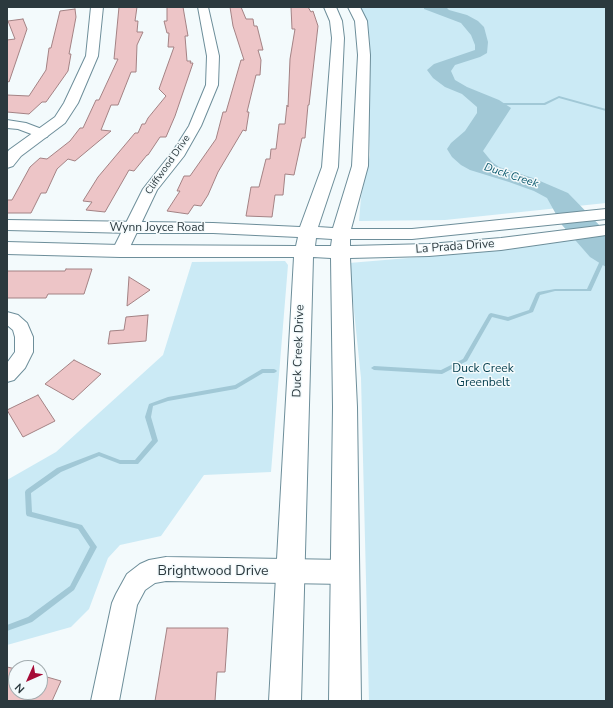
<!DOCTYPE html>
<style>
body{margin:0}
#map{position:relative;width:613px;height:708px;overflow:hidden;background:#f3fafc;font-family:"Nunito Sans",sans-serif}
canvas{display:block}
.frame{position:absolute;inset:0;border:8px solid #2b393e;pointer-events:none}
.north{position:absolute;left:8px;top:660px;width:40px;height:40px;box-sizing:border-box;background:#f3fafc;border:1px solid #a3adb0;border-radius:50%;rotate:225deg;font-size:11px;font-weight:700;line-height:16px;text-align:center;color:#2b393e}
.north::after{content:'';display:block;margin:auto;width:14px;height:18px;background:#a60b37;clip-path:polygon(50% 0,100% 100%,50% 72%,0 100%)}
</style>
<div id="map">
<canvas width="613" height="708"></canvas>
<div class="frame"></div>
<div class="north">N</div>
</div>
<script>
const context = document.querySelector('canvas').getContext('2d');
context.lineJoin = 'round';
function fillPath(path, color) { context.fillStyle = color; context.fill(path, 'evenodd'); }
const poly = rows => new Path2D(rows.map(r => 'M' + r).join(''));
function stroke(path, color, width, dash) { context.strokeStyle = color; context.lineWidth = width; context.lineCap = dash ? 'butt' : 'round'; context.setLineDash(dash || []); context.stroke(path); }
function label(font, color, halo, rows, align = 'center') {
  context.font = font + ' "Nunito Sans",sans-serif'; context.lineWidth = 3; context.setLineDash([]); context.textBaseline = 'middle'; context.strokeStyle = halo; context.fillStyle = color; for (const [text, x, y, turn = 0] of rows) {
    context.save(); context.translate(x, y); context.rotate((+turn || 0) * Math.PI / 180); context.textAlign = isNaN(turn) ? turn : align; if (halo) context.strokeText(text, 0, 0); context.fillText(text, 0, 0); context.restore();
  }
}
fillPath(poly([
 [358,7,606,7,606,203,445,220,359,221,361,197,370,155,367,87],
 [606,236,606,701,369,701,361,378,349,263,468,253],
 [285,261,288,265,271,472,204,475,161,536,120,545,108,558,89,609,71,627,7,645,7,480,56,452,163,355,192,262]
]), '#cbeaf5');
fillPath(poly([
 [424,7,446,7,449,10,467,15,478,21,484,27,488,42,487,53,480,57,455,65,451,71,455,80,467,87,499,100,511,108,483,151,492,162,499,167,533,178,568,193,606,232,606,267,590,257,562,225,547,198,534,191,509,182,470,170,461,165,452,157,447,149,451,143,465,131,477,113,477,107,462,94,445,87,433,78,427,70,434,64,475,50,475,45,471,35,461,23,424,9]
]), '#a1c8d6');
fillPath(poly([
 [559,96,606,109,606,111,559,98,545,105,501,105,499,104,501,103,544,103,559,96],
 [604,252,606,252,606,258,591,291,555,291,540,295,533,312,508,321,492,317,467,361,444,373,442,374,374,370,371,368,374,366,441,370,463,359,489,314,491,313,508,317,529,310,536,294,538,292,555,289,587,289,604,252],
 [262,369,274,369,276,370,277,371,276,372,274,373,263,373,236,389,168,401,153,406,151,417,158,441,138,464,120,464,99,456,61,472,31,493,32,512,82,525,97,547,74,590,32,622,7,631,7,625,28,617,70,586,90,547,78,529,27,516,26,514,25,492,26,490,57,468,99,452,120,460,135,460,152,440,145,417,149,404,168,397,235,385,262,369]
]), '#a1c8d6');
const building = poly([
 [119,7,137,7,135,21,138,21,137,32,143,32,137,45,136,72,131,72,118,105,111,105,101,130,111,131,75,161,68,159,57,169,46,193,41,193,31,213,7,213,7,200,12,200,30,167,40,158,47,159,70,141,80,128,83,128,96,100,99,100,118,59,114,59,119,7],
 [167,7,183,7,188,36,185,36,187,61,191,61,190,63,193,63,175,116,166,137,160,137,148,155,147,155,134,171,129,170,105,212,86,210,92,202,83,201,98,177,135,133,138,133,142,124,145,124,148,118,166,96,159,89,174,47,168,47,169,33,167,33,164,21,167,21,167,7],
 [230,7,241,7,246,19,253,19,254,26,257,26,263,50,258,50,261,60,260,75,256,75,247,112,249,112,246,131,243,130,218,172,208,195,201,206,194,205,188,214,167,211,180,191,177,191,184,176,190,176,216,139,223,112,226,112,241,60,244,60,233,26,230,7],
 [291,7,308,7,311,12,313,11,318,26,309,105,308,105,305,138,302,138,294,175,285,174,283,195,275,195,272,217,246,216,251,187,259,187,266,159,270,159,271,149,276,149,279,124,285,124,287,105,288,107,290,59,295,29,292,29,291,7],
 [75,9,76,17,69,54,71,54,68,71,56,88,46,102,42,102,29,114,7,112,7,95,29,96,46,70,49,48,51,48,60,11,75,9],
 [23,19,27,29,9,82,7,81,7,40,15,39,8,21,23,19],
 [66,269,92,269,84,294,48,294,46,298,7,298,7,271,65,271,66,269],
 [129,277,150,290,127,306,129,277],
 [148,315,146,341,108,344,110,331,124,330,126,317,148,315],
 [74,360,101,374,73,400,45,384,74,360],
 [38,395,55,421,23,437,7,410,38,395],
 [167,628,228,628,225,672,217,672,215,701,155,701,167,628],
 [7,667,16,669,16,692,40,692,40,675,61,681,52,701,7,701,7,667]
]);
fillPath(building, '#edc5c7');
stroke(building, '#a38284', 1);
const minor = poly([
 [198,7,208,7,219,56,218,85,201,126,184,156,157,190,128,251,126,255,120,256,114,255,112,251,143,189,173,151,189,126,206,85,207,56,198,7],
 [7,120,26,123,47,131,49,134,47,137,42,138,18,129,7,128,7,120],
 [7,312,18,315,27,323,33,337,33,352,25,368,14,380,7,382,7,363,15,352,15,337,13,330,7,325,7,312],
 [166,557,345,560,354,564,357,572,354,580,345,584,166,581,155,583,145,590,137,605,119,701,91,701,112,603,116,594,127,574,140,564,149,560,166,557]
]);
const tertiary = poly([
 [91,7,103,7,98,56,78,103,65,123,21,156,13,166,7,168,7,153,9,150,55,117,64,103,86,56,91,7]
]);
const secondary = poly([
 [324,7,336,7,342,21,344,38,338,167,318,227,333,228,352,166,358,55,355,21,348,7,360,7,367,21,370,55,368,166,351,229,412,229,606,209,606,219,412,239,350,239,350,246,429,244,501,238,606,225,606,235,501,250,429,256,350,258,357,407,361,701,329,701,333,407,331,258,313,257,301,701,269,701,294,257,120,257,7,254,7,242,120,245,296,246,298,237,213,233,131,233,7,230,7,220,213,223,300,227,322,167,332,38,330,21,324,7],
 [316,238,332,239,331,246,315,246,316,238]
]);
stroke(minor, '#6d8e9a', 2);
stroke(tertiary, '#6d8e9a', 2);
stroke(secondary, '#6d8e9a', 2);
fillPath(minor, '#fff');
fillPath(tertiary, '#fff');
fillPath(secondary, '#fff');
label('10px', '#2b393e', '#f3fafc', [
 ["Cliffwood Drive",168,165,-55]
]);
label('italic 11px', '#0c596d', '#f3fafc', [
 ["Duck Creek",511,176,18]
]);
label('12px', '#2b393e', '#f3fafc', [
 ["Wynn Joyce Road",157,228],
 ["La Prada Drive",455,247,-4],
 ["Duck Creek Drive",299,351,-88]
]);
label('12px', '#033d4d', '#f3fafc', [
 ["Duck Creek",483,369],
 ["Greenbelt",483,383]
]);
label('14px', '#2b393e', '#f3fafc', [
 ["Brightwood Drive",213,572]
]);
</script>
